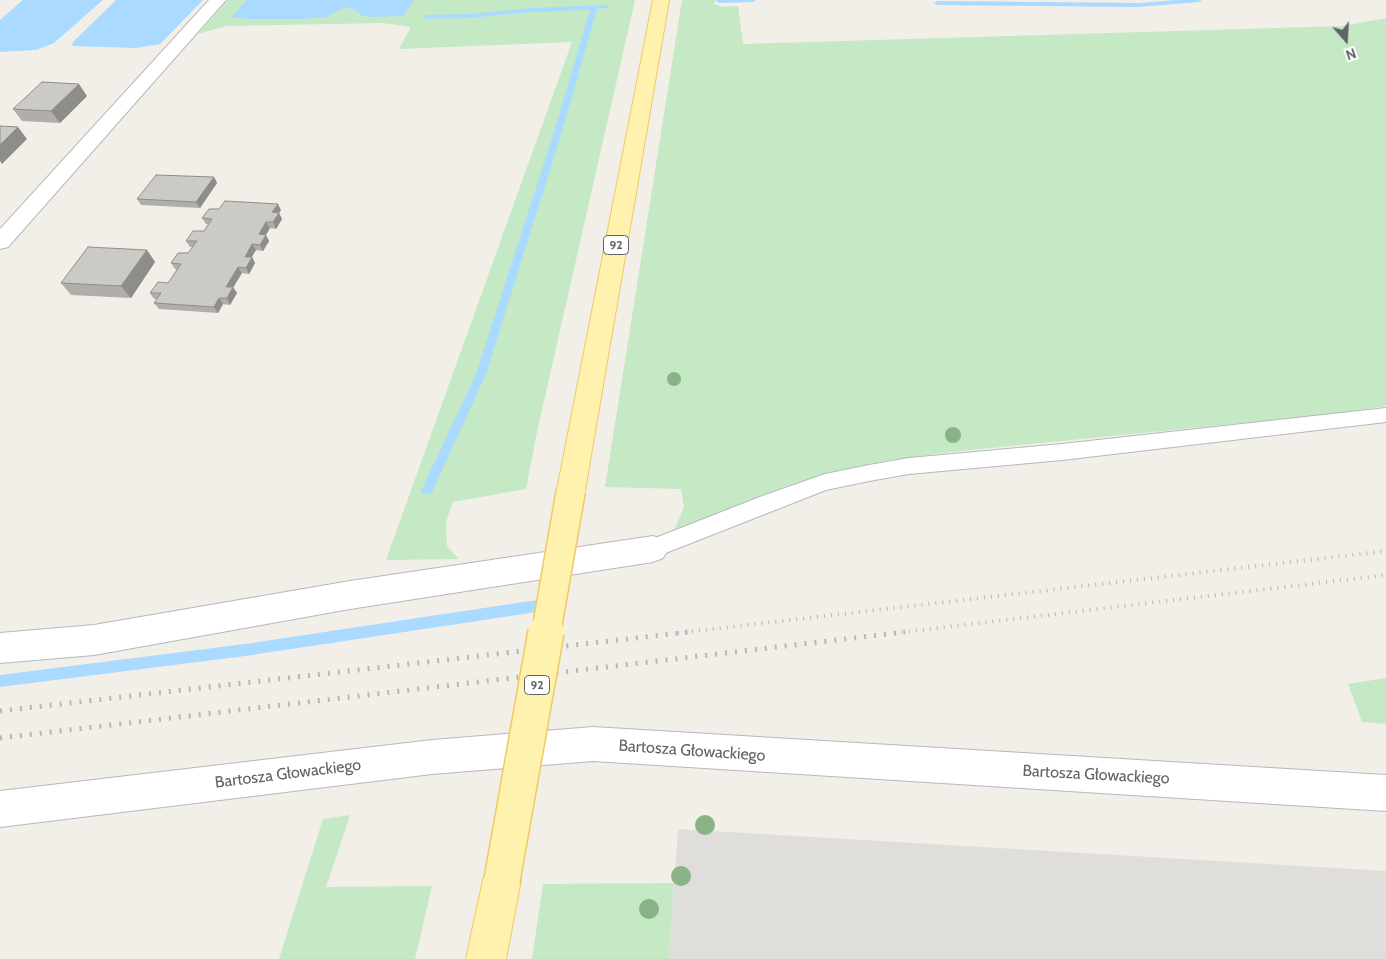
<!DOCTYPE html>
<meta charset="utf-8">
<style>
body{margin:0}
#map{position:relative;width:1386px;height:959px;overflow:hidden;background:#f1efe8;font-family:Cabin,sans-serif}
canvas{display:block}
.north{position:absolute;left:1321px;top:15px;width:50px;height:50px;-webkit-text-stroke:4px #fff;paint-order:stroke;rotate:161deg;font-size:14px;font-weight:700;line-height:20px;text-align:center;color:#5f6368}
.north::after{content:'';display:block;margin:auto;width:18px;height:22px;background:#5f6368;clip-path:polygon(50% 0,100% 100%,50% 72%,0 100%)}
</style>
<div id="map">
<canvas width="1386" height="959"></canvas>
<div class="north">N</div>
</div>
<script>
const context = document.querySelector('canvas').getContext('2d');
context.lineJoin = 'round';
function fillPath(path, color) { context.fillStyle = color; context.fill(path, 'evenodd'); }
const poly = rows => new Path2D(rows.map(r => 'M' + r).join(''));
function stroke(path, color, width, dash) { context.strokeStyle = color; context.lineWidth = width; context.lineCap = dash ? 'butt' : 'round'; context.setLineDash(dash || []); context.stroke(path); }
function label(font, color, halo, rows, align = 'center') {
  context.font = font + ' Cabin,sans-serif'; context.lineWidth = 4; context.setLineDash([]); context.textBaseline = 'middle'; context.strokeStyle = halo; context.fillStyle = color; for (const [text, x, y, turn = 0] of rows) {
    context.save(); context.translate(x, y); context.rotate((+turn || 0) * Math.PI / 180); context.textAlign = isNaN(turn) ? turn : align; if (halo) context.strokeText(text, 0, 0); context.fillText(text, 0, 0); context.restore();
  }
}
fillPath(poly([
 [678,829,1386,871,1386,959,669,959]
]), '#e0deda');
fillPath(poly([
 [228,0,635,0,537,432,526,489,453,502,446,522,447,546,459,559,386,560,572,42,399,49,411,27,383,23,226,26,198,34],
 [682,0,716,0,714,4,723,7,738,6,743,44,1343,26,1386,18,1386,406,1334,414,951,452,889,460,833,472,789,485,749,500,673,533,684,507,681,489,605,487],
 [1386,678,1386,724,1362,722,1348,684],
 [350,815,326,887,432,886,415,959,279,959,323,819],
 [674,883,669,959,532,959,543,884]
]), '#c5e8c5');
fillPath(poly([
 [23,0,103,0,54,43,36,50,0,52,0,20],
 [116,0,203,0,160,44,136,48,72,46,73,42],
 [247,0,414,0,403,16,370,17,361,15,355,9,343,8,326,17,305,19,248,19,231,17]
]), '#aadaff');
fillPath(poly([
 [716,0,756,0,753,2,719,3,716,0],
 [1176,0,1202,0,1199,2,1139,7,937,5,934,3,937,1,1139,3,1176,0],
 [607,5,610,7,609,8,597,9,562,132,486,374,431,494,423,494,421,491,476,374,554,132,590,10,530,12,469,18,427,19,424,17,427,15,469,14,530,8,607,5],
 [537,600,541,602,543,606,541,610,537,612,245,656,0,687,0,675,245,644,537,600]
]), '#aadaff');
const service = poly([
 [1386,408,1386,422,1062,460,909,474,869,481,826,490,653,558,645,556,642,549,645,542,765,495,825,474,869,465,909,458,1062,444,1386,408]
]);
const minor = poly([
 [209,0,226,0,8,247,0,249,0,229,209,0],
 [653,536,663,540,668,549,663,558,653,562,350,609,94,655,0,663,0,633,94,625,350,581,653,536]
]);
const tertiary = poly([
 [593,727,1386,775,1386,811,593,761,432,774,0,827,0,791,432,740,593,727]
]);
const primary = poly([
 [653,0,669,0,585,490,581,498,571,501,561,498,557,490,653,0],
 [502,861,515,867,521,880,506,959,466,959,483,880,489,867,502,861]
]);
stroke(service, '#b5b8bc', 2);
stroke(minor, '#b5b8bc', 2);
stroke(tertiary, '#b5b8bc', 2);
stroke(primary, '#f2c960', 2);
fillPath(service, '#fff');
fillPath(minor, '#fff');
fillPath(tertiary, '#fff');
fillPath(primary, '#fff2af');
stroke(poly([
 [678,633,1386,551],
 [895,633,1386,575]
]), '#b6b7b8', 4, [1, 6]);
stroke(poly([
 [0,711,688,632],
 [0,738,905,632]
]), '#b6b7b8', 5, [2, 8]);
const primaryBridgeFar1 = poly([
 [546,633,571,490]
]);
const primaryBridge = poly([
 [502,880,546,632]
]);
stroke(primaryBridgeFar1, '#f2c960', 31, []);
stroke(primaryBridge, '#f2c960', 38, []);
stroke(primaryBridgeFar1, '#fff2af', 28);
stroke(primaryBridge, '#fff2af', 35);
context.fillStyle = '#89b387';
for (const [x, y, r] of [
 [674,379,7],
 [953,435,8],
 [705,825,10],
 [681,876,10],
 [649,909,10]
]) { context.beginPath(); context.arc(x, y, r, 0, 2 * Math.PI); context.fill(); }
fillPath(poly([
 [87,96,60,123,22,121,13,109],
 [214,177,217,183,200,208,141,205,137,199],
 [281,210,279,213,282,219,276,229,270,228,266,235,269,241,263,251,256,250,252,257,255,263,249,274,242,273,233,287,237,293,230,305,223,304,218,313,159,309,154,303,157,299,154,299,150,293,168,283,177,270,175,269,171,263,188,253,193,247,190,247,186,241,204,231,208,224,206,224,202,218],
 [147,250,155,262,131,298,71,295,61,283]
]), '#afaea9');
fillPath(poly([
 [79,84,87,96,60,123,51,111],
 [18,127,27,139,2,164,0,161,0,145],
 [214,177,217,183,200,208,196,202],
 [278,204,281,210,275,219,272,212],
 [279,213,282,219,276,229,273,222],
 [266,222,270,228,262,241,259,234],
 [266,235,269,241,263,251,260,245],
 [252,244,256,250,248,263,245,257],
 [147,250,155,262,131,298,121,286],
 [252,257,255,263,249,274,246,268],
 [238,267,242,273,230,293,226,287],
 [233,287,237,293,230,305,227,298],
 [219,298,223,304,218,313,214,307]
]), '#8f8d8a');
const building = poly([
 [42,82,79,84,51,111,13,109,42,82],
 [0,126,18,127,0,145,0,126],
 [156,175,214,177,196,202,137,199,156,175],
 [225,201,278,204,272,212,279,213,273,222,266,222,259,234,266,235,260,245,252,244,245,257,252,257,246,268,238,267,226,287,233,287,227,298,219,298,214,307,154,303,161,293,150,293,158,282,168,283,181,264,171,263,178,253,188,253,197,241,186,241,193,231,204,231,212,219,202,218,209,209,219,209,225,201],
 [88,247,147,250,121,286,61,283,88,247]
]);
fillPath(building, '#cccac5');
stroke(building, '#8f8d8a', 1);
for (const [x, y, w] of [
 [616,245,25],
 [537,685,25]
]) { const box = new Path2D(); box.roundRect(x - w / 2, y - 9.5, w, 19, 4); context.fillStyle = '#fff'; context.fill(box); stroke(box, '#5f6368', 1); }
label('bold 12px', '#5f6368', null, [
 ["92",616,245],
 ["92",537,685]
]);
label('16px', '#5f6368', '#fff', [
 ["Bartosza Głowackiego",692,751,4],
 ["Bartosza Głowackiego",288,774,-7],
 ["Bartosza Głowackiego",1096,775,3]
]);
</script>
